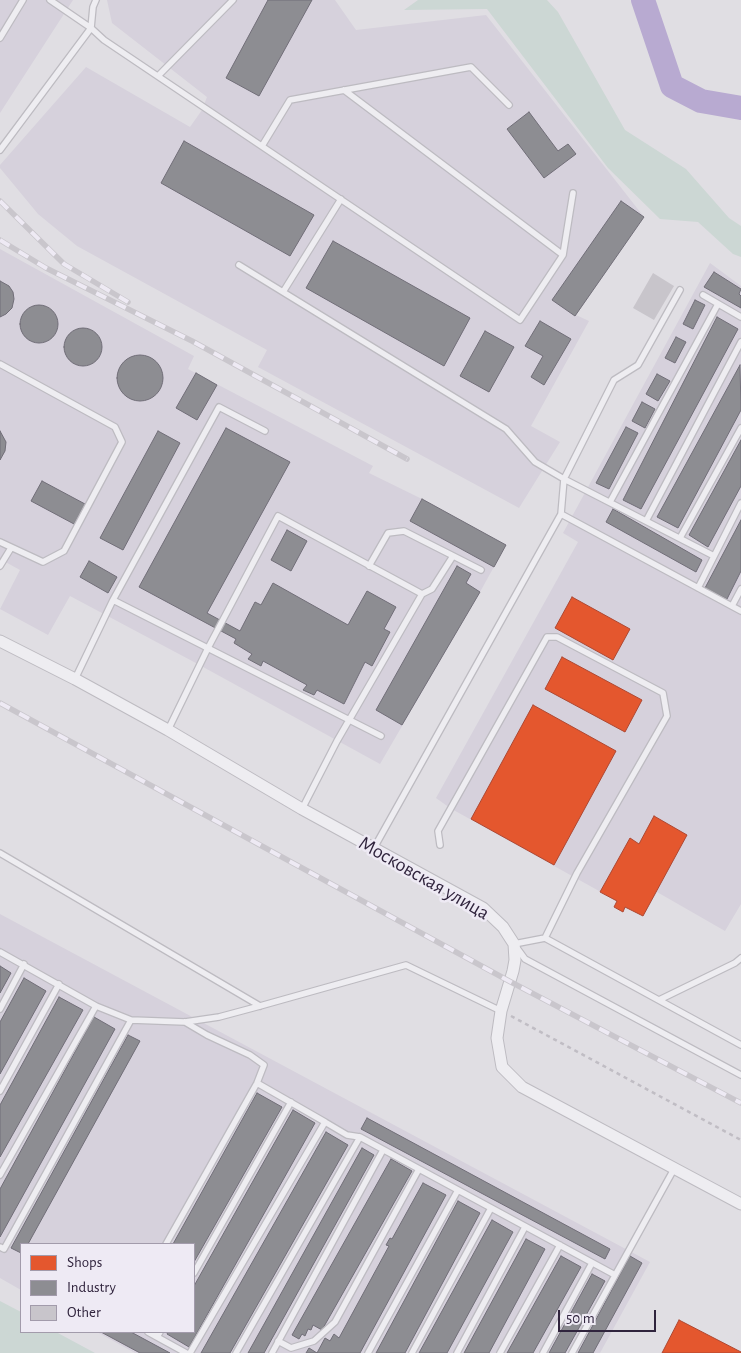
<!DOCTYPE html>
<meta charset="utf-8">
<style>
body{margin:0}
#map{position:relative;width:741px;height:1353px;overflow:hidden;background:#e0dee3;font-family:"Alegreya Sans",sans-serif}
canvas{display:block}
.legend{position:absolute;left:20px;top:1243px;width:175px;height:90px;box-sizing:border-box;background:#eeeaf4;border:1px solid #a29bab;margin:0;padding:6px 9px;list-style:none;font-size:15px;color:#30243d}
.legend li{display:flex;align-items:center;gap:10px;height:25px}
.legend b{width:25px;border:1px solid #a29bab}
.scale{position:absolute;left:558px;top:1310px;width:98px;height:22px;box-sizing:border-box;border:2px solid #30243d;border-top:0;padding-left:6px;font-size:15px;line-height:18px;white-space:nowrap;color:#30243d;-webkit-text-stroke:4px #eeeaf4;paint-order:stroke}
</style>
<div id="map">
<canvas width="741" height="1353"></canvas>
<ul class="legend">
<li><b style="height:14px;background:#e4572e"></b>Shops</li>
<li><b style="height:14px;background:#8d8d92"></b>Industry</li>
<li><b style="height:14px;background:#c8c5cb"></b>Other</li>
</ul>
<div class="scale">50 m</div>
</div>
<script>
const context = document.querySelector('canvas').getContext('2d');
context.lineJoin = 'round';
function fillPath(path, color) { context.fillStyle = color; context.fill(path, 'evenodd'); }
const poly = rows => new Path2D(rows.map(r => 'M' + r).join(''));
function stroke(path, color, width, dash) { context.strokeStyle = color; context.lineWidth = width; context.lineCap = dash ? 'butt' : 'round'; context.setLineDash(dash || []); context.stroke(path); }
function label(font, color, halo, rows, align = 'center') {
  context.font = font + ' "Alegreya Sans",sans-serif'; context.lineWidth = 5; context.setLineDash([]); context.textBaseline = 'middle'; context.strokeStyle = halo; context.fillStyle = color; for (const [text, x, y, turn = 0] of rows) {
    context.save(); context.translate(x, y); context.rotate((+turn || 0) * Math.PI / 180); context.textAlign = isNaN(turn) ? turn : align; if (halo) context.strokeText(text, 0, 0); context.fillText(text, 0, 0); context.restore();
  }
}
fillPath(poly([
 [0,0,73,0,0,113],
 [107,0,335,0,356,30,486,15,644,217,576,315,589,321,531,426,560,442,519,508,258,367,267,350,77,246,38,214,0,168,0,165,86,67,190,127,202,110,207,97,112,23],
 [0,249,194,356,188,369,373,466,369,473,422,499,506,545,480,592,380,764,194,662,70,596,48,635,0,609,20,570,0,559],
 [710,263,741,286,741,904,725,931,657,892,643,916,626,907,623,912,617,901,450,808,436,798,578,542,563,533],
 [0,914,650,1262,600,1353,135,1353,97,1332,194,1332,194,1244,21,1244,21,1290,0,1278]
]), '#d6d1dc');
fillPath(poly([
 [418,0,547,0,558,12,625,130,686,169,729,218,741,226,741,257,733,254,698,222,660,219,608,168,487,9,404,10],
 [0,1301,21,1312,21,1332,56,1332,95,1353,0,1353]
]), '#ccd7d4');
const shops = poly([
 [572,597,630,629,613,660,555,628,572,597],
 [562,657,642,700,625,732,545,689,562,657],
 [533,705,616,751,554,865,471,819,533,705],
 [654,816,687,835,643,916,625,907,623,912,614,907,617,901,600,892,630,838,639,844,654,816],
 [679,1320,741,1352,741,1353,662,1353,679,1320]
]);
fillPath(shops, '#e4572e');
stroke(shops, '#ae4832', 1);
const industry = poly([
 [268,0,312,0,259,96,226,78,268,0],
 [529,112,558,151,568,144,576,154,544,178,507,129,529,112],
 [184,141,314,215,290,256,161,183,184,141],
 [621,201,644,217,575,316,552,300,621,201],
 [333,241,470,318,444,366,306,288,333,241],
 [714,272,741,289,739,294,741,296,741,308,704,287,714,272],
 [0,281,9,286,13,292,14,299,12,308,6,314,0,317,0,281],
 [695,300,705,305,693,329,683,324,695,300],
 '20 324a19 19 0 1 1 38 0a19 19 0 1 1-38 0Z',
 [717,317,738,329,641,509,623,500,717,317],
 [540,321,571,339,544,385,531,377,543,356,525,346,540,321],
 '64 347a19 19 0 1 1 38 0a19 19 0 1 1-38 0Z',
 [485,331,514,347,489,392,460,376,485,331],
 [676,337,686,342,675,363,665,358,676,337],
 '117 378a23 23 0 1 1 46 0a23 23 0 1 1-46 0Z',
 [740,365,741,410,678,528,657,517,740,365],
 [196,373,217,385,197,420,176,408,196,373],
 [657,374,670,381,658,401,646,394,657,374],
 [642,402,655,409,645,428,632,421,642,402],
 [626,427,638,433,609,489,596,483,626,427],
 [226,428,290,462,207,613,240,631,255,602,261,605,273,583,348,625,367,591,396,607,384,629,390,632,372,666,365,662,344,704,317,690,314,695,303,690,307,685,263,661,261,666,248,659,252,654,234,643,236,639,139,587,226,428],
 [0,431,6,442,5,451,0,460,0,431],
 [158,431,180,443,123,550,100,538,158,431],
 [741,440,741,486,708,547,689,535,741,440],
 [42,481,85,504,74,524,31,501,42,481],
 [422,499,506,545,494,567,410,521,422,499],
 [613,509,702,560,696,572,606,522,613,509],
 [741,520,741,571,727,599,705,588,741,520],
 [287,530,307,541,291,571,271,560,287,530],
 [89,561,117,577,108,593,80,577,89,561],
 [457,566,471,574,466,583,480,592,402,725,376,710,457,566],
 [0,966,11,973,0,993,0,966],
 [24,978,46,991,0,1074,0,1022,24,978],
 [59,997,83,1010,0,1157,0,1105,59,997],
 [94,1017,115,1029,0,1237,0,1189,94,1017],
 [128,1035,140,1041,28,1244,21,1244,21,1253,11,1248,128,1035],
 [257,1093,282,1107,194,1262,194,1244,173,1244,257,1093],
 [293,1110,315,1123,189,1347,167,1334,168,1332,194,1332,194,1286,293,1110],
 [367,1118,610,1249,605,1259,361,1129,367,1118],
 [326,1132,348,1145,230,1353,201,1353,326,1132],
 [362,1148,374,1155,264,1353,248,1353,362,1148],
 [391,1159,412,1171,322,1330,313,1325,311,1330,308,1329,305,1336,302,1334,299,1339,292,1335,391,1159],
 [423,1183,446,1195,360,1353,306,1353,309,1348,317,1353,325,1338,330,1341,334,1334,339,1338,389,1246,386,1245,390,1238,392,1239,423,1183],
 [458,1201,480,1213,405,1353,376,1353,458,1201],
 [492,1220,513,1232,447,1353,419,1353,492,1220],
 [526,1239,545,1249,489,1353,464,1353,526,1239],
 [561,1256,581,1267,533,1353,507,1353,561,1256],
 [630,1256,642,1263,593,1353,578,1353,630,1256],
 [592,1274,605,1281,565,1353,549,1353,592,1274],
 [101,1332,131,1332,170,1353,140,1353,101,1332]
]);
fillPath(industry, '#8d8d92');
stroke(industry, '#716e78', 1);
stroke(poly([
 [643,0,672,86,701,101,741,108]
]), '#b8aad1', 24);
fillPath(poly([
 [653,273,674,286,654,320,633,308]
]), '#c8c5cb');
const lane = poly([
 [96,0,93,7,91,28,104,40,520,320,563,255,573,193],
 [0,38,23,0],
 [158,76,233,0],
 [344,90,563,255],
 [262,146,290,100,471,67,509,105],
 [0,150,91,28,50,0],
 [239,265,506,429,535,462,564,479,714,556],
 [283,292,341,199],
 [703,295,741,317],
 [0,364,115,427,122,442,64,551,43,562,0,542],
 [610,502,718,304],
 [561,514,741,611],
 [646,521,741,342],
 [680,538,741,428],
 [0,566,11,548],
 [369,566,388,533,404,531,481,570],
 [698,588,741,503],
 [113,600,381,736],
 [732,606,741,589],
 [75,679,113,600,219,407,265,431],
 [168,730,208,648,278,516,422,594],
 [302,809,337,741,422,594,432,589,453,556],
 [440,845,438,831,547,637,557,637,663,693,667,716,577,873,545,938,514,944,525,959,741,1075],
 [374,848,561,514,564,479,614,380,638,365,680,290],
 [0,853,260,1006],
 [545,938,741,1045],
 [0,952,96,1006,131,1020,185,1022,219,1017,260,1006,406,965,501,1011],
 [659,1000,735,963,741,958],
 [0,1009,24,964],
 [257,1083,325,1122],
 [0,1091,59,984],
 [0,1175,96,1006],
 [166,1244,257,1083,264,1065,250,1055,207,1035,185,1022],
 [0,1247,4,1249,131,1020],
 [194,1273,291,1102],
 [148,1332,157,1337],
 [160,1332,157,1337,186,1353],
 [278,1341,291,1348,314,1341,335,1322,419,1169],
 [190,1353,325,1122,347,1135,360,1137,615,1275],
 [236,1353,360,1137],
 [272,1353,383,1150],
 [368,1353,458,1190],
 [412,1353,491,1208],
 [457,1353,525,1227],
 [500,1353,560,1245],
 [543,1353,592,1263],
 [572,1353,674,1169]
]);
const street = poly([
 [0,641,75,679,168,730,302,809,483,908,503,927,514,944,515,960,513,971,501,1011,497,1038,502,1067,522,1087,741,1204]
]);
stroke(lane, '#bdbbc1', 8);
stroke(street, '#bdbbc1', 13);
stroke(poly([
 [511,1016,741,1140]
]), '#c0bdc4', 2.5, [4, 4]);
stroke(lane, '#eeedf1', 5.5);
stroke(street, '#eeedf1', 11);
const rail = poly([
 [0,201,64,264,128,302],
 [0,240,46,268,192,341,407,459],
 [0,703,509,981,741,1103]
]);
stroke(rail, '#c9c6cc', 5.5);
stroke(rail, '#eeeaf4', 4, [11]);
label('20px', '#30243d', '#eeeaf4', [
 ["Московская улица",424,878,30]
]);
</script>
